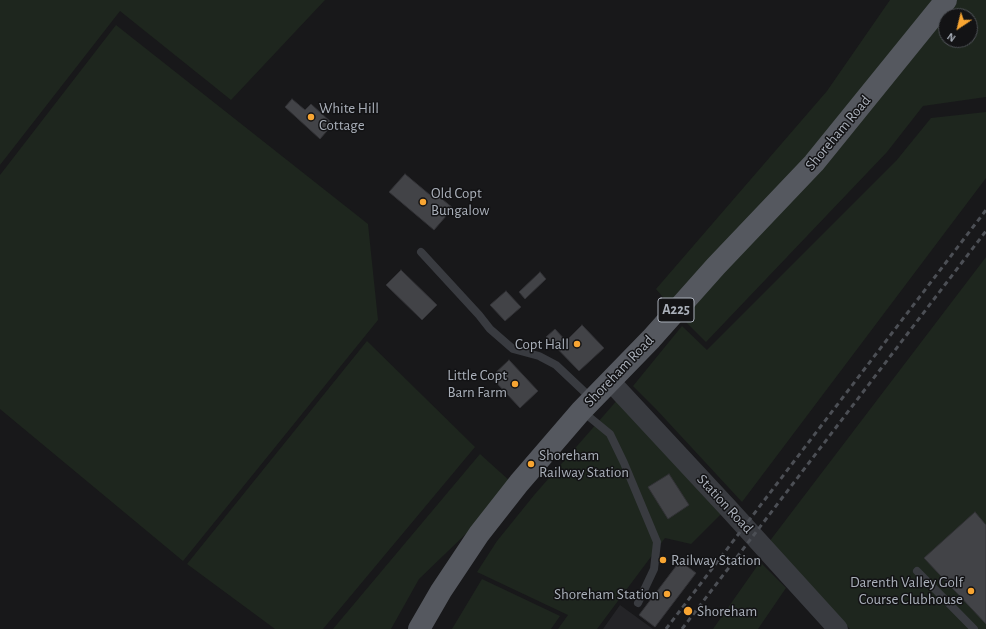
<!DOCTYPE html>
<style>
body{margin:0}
#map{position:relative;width:986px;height:629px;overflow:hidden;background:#18181a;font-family:"Alegreya Sans",sans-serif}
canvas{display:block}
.north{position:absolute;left:938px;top:8px;width:40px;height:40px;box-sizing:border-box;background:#131315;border:1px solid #4f5257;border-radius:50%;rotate:215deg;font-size:11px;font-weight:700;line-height:16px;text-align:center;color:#aab0ba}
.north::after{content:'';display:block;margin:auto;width:14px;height:18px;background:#f8a532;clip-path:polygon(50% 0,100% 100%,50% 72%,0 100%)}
</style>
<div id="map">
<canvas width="986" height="629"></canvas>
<div class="north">N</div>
</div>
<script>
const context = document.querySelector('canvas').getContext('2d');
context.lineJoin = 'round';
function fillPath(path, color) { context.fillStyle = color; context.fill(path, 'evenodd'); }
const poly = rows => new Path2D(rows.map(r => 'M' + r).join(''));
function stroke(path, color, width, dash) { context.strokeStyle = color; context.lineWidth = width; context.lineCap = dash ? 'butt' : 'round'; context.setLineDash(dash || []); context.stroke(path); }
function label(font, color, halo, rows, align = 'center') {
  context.font = font + ' "Alegreya Sans",sans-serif'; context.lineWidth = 3; context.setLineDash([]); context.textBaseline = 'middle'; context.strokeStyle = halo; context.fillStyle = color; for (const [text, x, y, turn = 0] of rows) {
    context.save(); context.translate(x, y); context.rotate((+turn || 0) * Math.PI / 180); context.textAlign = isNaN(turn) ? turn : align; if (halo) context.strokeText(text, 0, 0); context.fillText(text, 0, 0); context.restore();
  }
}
fillPath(poly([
 [620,605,653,629,603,629]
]), '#242427');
fillPath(poly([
 [0,0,325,0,231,100,120,11,0,165],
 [890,0,986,0,986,97,923,106,887,152,706,342,672,308,656,289,827,91],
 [946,16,970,16,970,40,946,40],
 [116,25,368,224,378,320,183,561,0,409,0,175],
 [986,112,986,178,742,502,655,408,633,386,682,326,707,350,896,161,931,118],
 [986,257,986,629,850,629,769,542],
 [367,341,475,447,323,629,275,629,187,564],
 [619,398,723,512,691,544,665,538,597,629,558,629,568,615,477,572,497,541,535,494],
 [480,454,511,482,472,528,419,579,391,629,333,629],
 [760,562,786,588,758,629,713,629],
 [482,579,560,616,551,629,452,629]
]), '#1e261e');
const building = poly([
 [292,99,305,110,311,104,333,124,320,139,285,107,292,99],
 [405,174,430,195,432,191,453,208,434,230,389,192,405,174],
 [401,270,437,305,422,320,386,285,401,270],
 [540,272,546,279,525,299,519,292,540,272],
 [506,291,521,307,505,321,490,305,506,291],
 [582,325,604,348,579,371,546,337,555,329,566,341,582,325],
 [509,360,538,391,520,408,491,377,509,360],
 [669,474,689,505,668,519,648,487,669,474],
 [975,512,986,525,986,624,924,558,975,512],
 [680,561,696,573,655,627,639,615,680,561]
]);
fillPath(building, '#424347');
stroke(building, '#323236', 1);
stroke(poly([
 [421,252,479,315,490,329,513,349,539,356,556,365,592,399],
 [582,411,610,434,624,463,657,542,654,569,638,603],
 [917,571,974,629]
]), '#393b40', 8);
stroke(poly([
 [610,381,728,508,838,629]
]), '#393b40', 20);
stroke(poly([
 [419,629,441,591,479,534,519,483,581,411,651,339,716,266,814,163,946,0]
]), '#55585f', 22);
stroke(poly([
 [666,629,986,210],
 [682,629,986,231]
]), '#4c4f55', 3, [5, 4]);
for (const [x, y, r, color] of [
 [311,117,4,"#f8a532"],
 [423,202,4,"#f8a532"],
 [577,344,4,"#f8a532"],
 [515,384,4,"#f8a532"],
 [531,464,4,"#f8a532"],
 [663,560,4,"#f8a532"],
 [971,591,4,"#f8a532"],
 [667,594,4,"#f8a532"],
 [688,611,5,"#f8a532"]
]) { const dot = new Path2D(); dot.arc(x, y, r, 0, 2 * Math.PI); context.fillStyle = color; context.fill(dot); stroke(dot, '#131315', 1.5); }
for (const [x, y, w] of [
 [676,310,36]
]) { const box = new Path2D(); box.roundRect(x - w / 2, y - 12, w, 24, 3); context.fillStyle = '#131315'; context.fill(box); stroke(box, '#aab0ba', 1); }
label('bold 14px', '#aab0ba', null, [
 ["A225",676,310]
]);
label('15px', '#aab0ba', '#131315', [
 ["White Hill",319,108],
 ["Cottage",319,125],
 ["Old Copt",431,193],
 ["Bungalow",431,210],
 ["Copt Hall",569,344,"right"],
 ["Little Copt",507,375,"right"],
 ["Barn Farm",507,392,"right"],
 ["Shoreham",539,455],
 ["Railway Station",539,472],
 ["Railway Station",671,560],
 ["Darenth Valley Golf",963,582,"right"],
 ["Course Clubhouse",963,599,"right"],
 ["Shoreham Station",659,594,"right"],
 ["Shoreham",697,611]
], 'left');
label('15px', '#aab0ba', '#131315', [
 ["Shoreham Road",838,133,-50],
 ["Shoreham Road",619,371,-46],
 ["Station Road",725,504,47]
]);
</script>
